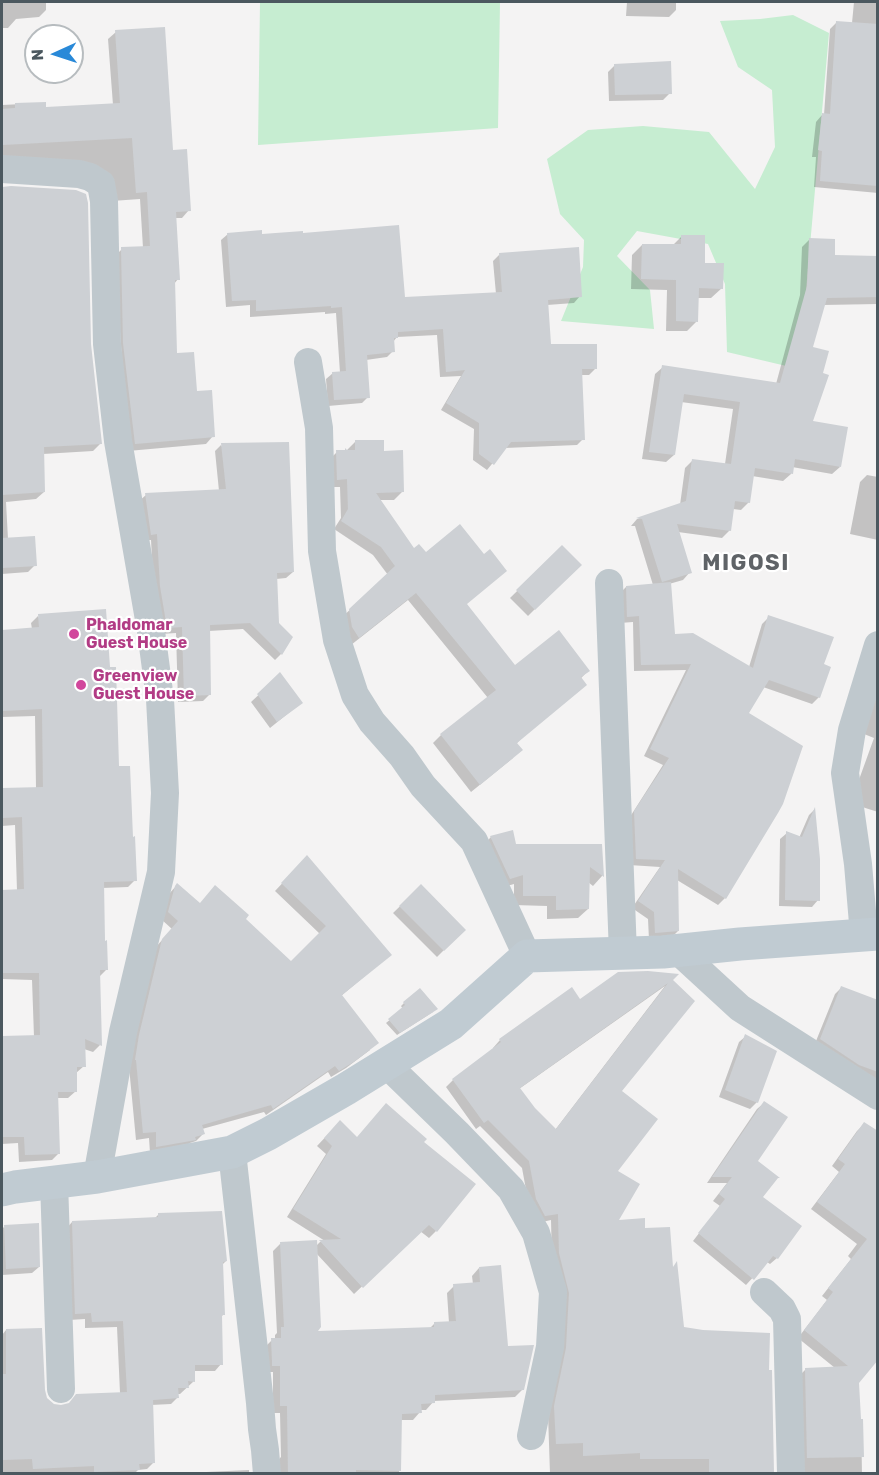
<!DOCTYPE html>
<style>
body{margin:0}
#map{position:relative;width:879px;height:1475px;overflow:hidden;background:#f4f3f3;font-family:Rubik,sans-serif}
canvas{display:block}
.frame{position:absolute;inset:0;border:3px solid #4b585f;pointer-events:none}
.north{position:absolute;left:24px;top:24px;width:60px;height:60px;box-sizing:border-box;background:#fff;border:2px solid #b7bcbf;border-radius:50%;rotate:267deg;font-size:16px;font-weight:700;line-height:24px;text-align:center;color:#4b585f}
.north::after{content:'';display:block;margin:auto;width:21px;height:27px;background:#2989d8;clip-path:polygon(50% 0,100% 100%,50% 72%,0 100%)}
</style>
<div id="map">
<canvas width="879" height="1475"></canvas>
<div class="frame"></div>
<div class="north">N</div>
</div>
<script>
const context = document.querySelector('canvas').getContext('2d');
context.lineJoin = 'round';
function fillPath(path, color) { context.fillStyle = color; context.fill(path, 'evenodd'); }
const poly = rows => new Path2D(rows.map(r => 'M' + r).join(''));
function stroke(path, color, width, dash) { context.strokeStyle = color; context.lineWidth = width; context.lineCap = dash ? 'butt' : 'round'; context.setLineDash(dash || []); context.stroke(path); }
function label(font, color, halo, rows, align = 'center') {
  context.font = font + ' Rubik,sans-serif'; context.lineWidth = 4.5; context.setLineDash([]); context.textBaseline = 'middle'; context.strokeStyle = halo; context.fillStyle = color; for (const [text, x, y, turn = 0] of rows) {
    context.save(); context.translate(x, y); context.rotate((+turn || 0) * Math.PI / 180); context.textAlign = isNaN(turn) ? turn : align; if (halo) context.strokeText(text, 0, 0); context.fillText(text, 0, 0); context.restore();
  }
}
fillPath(poly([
 [260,2,500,2,498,128,258,145],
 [793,15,829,33,799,369,727,352,725,284,708,244,637,231,617,256,650,290,654,329,561,321,583,267,584,240,560,214,547,159,588,130,643,126,709,132,755,189,775,147,772,90,738,67,720,21,760,19]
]), '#c6edd1');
fillPath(poly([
 [2,2,46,2,46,10,39,17,16,19,8,28,2,28],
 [627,2,676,2,676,10,669,17,626,16],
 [854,2,878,2,878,193,814,187,816,157,812,157,816,122,822,115,824,115,830,29,837,22,852,23],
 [116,32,172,151,189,210,182,218,175,218,178,279,174,284,175,355,195,392,213,436,206,444,128,451,115,256,122,249,143,248,140,199,112,201,110,189,2,160,2,105,44,103,44,109,113,105,108,39],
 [615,65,670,93,663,100,609,101,608,72],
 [2,187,76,192,89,345,100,444,93,451,43,454,44,492,36,499,6,502,8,539,35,565,28,572,2,574],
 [228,234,261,236,403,299,496,294,493,261,500,254,580,296,574,303,547,305,550,345,595,369,589,375,581,375,583,439,577,445,505,448,487,470,473,460,474,429,441,410,461,376,440,377,437,335,397,337,393,342,393,351,387,357,366,360,368,397,362,403,328,406,326,379,333,373,340,373,336,313,325,314,325,312,250,317,250,305,226,307,221,240],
 [682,236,722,288,711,298,697,298,697,321,687,331,666,331,667,290,631,289,632,255,642,245,673,245],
 [810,239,833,256,878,257,878,304,823,305,811,348,811,422,840,467,832,474,792,467,791,474,783,481,752,476,749,502,741,510,733,509,730,530,722,538,678,532,690,572,683,580,669,584,674,635,749,667,762,624,769,617,823,665,819,697,812,704,763,687,747,713,725,898,718,905,677,880,678,931,671,938,649,940,648,919,632,908,660,867,629,865,628,820,663,765,644,756,686,670,634,671,633,622,620,623,619,594,626,587,653,585,635,526,631,526,637,519,680,505,685,468,693,460,725,464,733,409,681,402,674,455,666,462,642,459,655,374,663,367,776,384,800,295,802,247],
 [355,442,383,452,402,492,394,500,379,500,414,551,466,604,515,667,588,671,516,744,513,758,471,792,433,743,441,735,488,698,408,600,351,645,341,618,388,575,373,555,334,529,341,518,340,487,329,487,329,460,337,452,346,451],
 [221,445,293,572,286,578,276,579,278,623,291,637,281,654,275,660,243,629,209,631,210,694,203,701,178,702,176,633,161,634,154,593,151,540,145,540,139,501,146,495,219,491,215,451],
 [867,475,878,477,878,540,850,534,860,482],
 [562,547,579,565,528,616,510,598],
 [38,616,118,768,135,880,128,887,102,888,106,970,99,977,100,1045,93,1052,84,1049,84,1066,76,1073,76,1091,68,1098,57,1098,59,1153,52,1160,19,1162,18,1143,2,1144,2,1037,34,1037,32,980,2,979,2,892,17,891,15,825,2,826,2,790,36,789,35,716,2,717,2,631,32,629,31,623],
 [280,675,301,703,270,728,251,702],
 [878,690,878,812,859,806,856,788,874,738,864,734],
 [814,810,818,900,812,907,779,906,780,839,787,833,799,838,809,815],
 [491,837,515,845,601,845,602,876,593,886,588,882,588,909,578,918,547,919,547,906,514,905,514,884,500,888,481,847],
 [307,857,390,955,341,996,370,1050,346,1068,331,1077,328,1072,266,1115,264,1112,202,1129,203,1134,196,1141,190,1143,187,1146,150,1153,149,1138,136,1140,129,1067,155,948,172,929,162,920,168,895,177,885,200,904,244,919,291,963,320,934,275,891],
 [421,886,464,930,437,957,393,913],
 [671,980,619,1092,616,1172,617,1222,644,1230,671,1269,682,1328,767,1372,770,1372,773,1474,550,1474,548,1414,552,1261,551,1220,538,1223,529,1206,522,1168,480,1126,476,1129,446,1087,453,1080,494,1049,493,1048,500,1040,580,1001],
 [665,986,555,1130,534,1109,519,1089],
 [841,988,878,1002,878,1082,814,1046,835,994],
 [404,1003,433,1012,397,1035,386,1023,403,1009,401,1006],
 [746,1036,757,1102,750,1109,719,1097,739,1042],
 [764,1103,756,1161,761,1197,777,1258,770,1264,767,1262,746,1285,693,1241,720,1206,713,1201,727,1183,707,1183,757,1109],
 [864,1124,878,1133,858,1383,860,1420,861,1420,862,1474,801,1474,798,1377,805,1370,835,1368,798,1338,827,1300,822,1296,851,1259,848,1256,857,1244,811,1209,839,1172,832,1166,857,1131],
 [332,1130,356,1138,422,1142,436,1231,429,1238,420,1231,354,1294,316,1253,314,1332,429,1329,434,1324,449,1323,447,1293,454,1286,473,1284,472,1276,479,1268,507,1348,523,1389,515,1397,434,1401,426,1410,420,1410,420,1412,413,1420,400,1420,399,1474,276,1474,275,1463,281,1457,280,1413,273,1413,273,1372,266,1372,265,1347,272,1340,275,1340,275,1335,277,1333,273,1251,280,1244,316,1246,320,1242,325,1241,287,1217,326,1154,317,1146],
 [158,1215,226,1261,222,1265,223,1315,221,1317,221,1364,215,1371,194,1371,194,1381,180,1394,177,1394,177,1398,171,1404,151,1405,153,1463,147,1469,138,1470,134,1474,87,1474,87,1472,2,1474,2,1335,6,1330,45,1398,52,1405,61,1407,120,1393,117,1327,85,1328,85,1319,69,1320,66,1229,72,1222,154,1219],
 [4,1227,39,1267,32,1273,2,1275,2,1229],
 [249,1470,249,1474,204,1474,206,1472]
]), '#0003');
fillPath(poly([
 [836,21,878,24,878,186,820,181,822,151,818,150,822,113,830,114],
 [165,27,173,150,187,149,191,211,176,212,180,280,175,280,177,353,194,352,197,391,212,390,215,437,135,444,123,343,121,247,150,246,147,192,136,193,132,138,2,145,2,109,15,108,15,103,46,102,46,107,120,103,115,30],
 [671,61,672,94,615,95,614,64],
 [11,186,76,190,86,194,88,203,91,344,102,444,44,447,45,492,2,495,2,187],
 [399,225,405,297,502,292,499,253,579,247,582,297,548,300,551,344,597,344,597,369,582,369,585,440,511,442,494,465,479,454,479,423,446,403,465,370,446,372,443,329,398,332,398,338,394,338,395,352,367,355,370,398,334,400,332,372,346,371,342,307,331,308,331,306,256,311,256,300,232,301,227,233,262,230,262,234,303,231,303,233],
 [681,235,705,235,705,263,724,263,723,289,699,288,698,322,676,321,676,280,641,279,642,244,681,244],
 [809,238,835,239,835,255,878,256,878,297,827,298,813,347,829,351,823,373,829,375,813,421,848,427,841,467,795,459,793,474,755,468,750,503,735,501,731,531,677,524,692,573,662,582,642,519,636,518,686,501,692,459,731,464,740,402,684,394,675,455,649,452,662,365,780,383,807,286],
 [355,440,384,440,384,451,403,450,404,492,376,493,414,548,419,544,426,552,460,524,484,554,490,549,507,571,467,604,515,665,559,630,590,671,581,677,587,685,517,743,523,750,480,785,440,734,496,690,416,593,359,638,352,627,349,609,395,566,381,547,341,521,348,509,347,479,337,480,336,450,345,450,345,448,347,450,355,450],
 [289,442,294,572,277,573,279,623,293,637,282,655,250,623,210,625,211,695,184,696,182,627,167,628,160,586,157,534,151,535,145,493,226,489,221,443],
 [35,536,37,566,2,568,2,538],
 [562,545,582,565,535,610,516,590],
 [671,582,675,634,693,633,753,668,768,615,834,637,824,664,831,667,820,698,769,680,749,713,803,746,783,804,778,813,726,899,678,869,679,931,655,933,654,912,638,901,665,860,636,859,634,811,669,758,650,749,691,664,641,665,639,616,627,617,626,586],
 [106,609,110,667,116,667,119,766,130,766,133,837,135,836,137,881,104,882,105,941,107,940,108,970,100,970,102,1046,85,1039,86,1067,77,1067,77,1092,58,1092,60,1154,25,1155,24,1137,2,1137,2,1036,40,1035,39,973,2,973,2,890,24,889,22,817,2,818,2,788,43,787,42,709,2,711,2,630,39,627,38,614],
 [280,672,303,703,277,722,257,694],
 [815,807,820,859,820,901,785,900,786,831,802,837],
 [513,830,516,844,602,844,604,877,590,867,589,909,556,910,556,896,523,896,523,875,510,879,490,836],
 [307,855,392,955,342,995,379,1043,355,1061,339,1071,335,1066,273,1109,271,1105,202,1125,205,1134,195,1137,196,1140,156,1147,156,1132,143,1133,136,1060,135,1060,139,1035,162,939,178,921,168,912,175,886,177,883,200,903,215,885,249,915,246,919,291,961,326,926,281,883],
 [421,884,466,930,444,951,399,906],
 [648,971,679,974,673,980,695,1001,622,1091,658,1119,618,1171,640,1184,619,1220,645,1218,645,1228,670,1227,673,1267,677,1261,684,1327,703,1330,770,1333,769,1370,772,1370,774,1473,709,1473,709,1459,640,1459,640,1453,583,1456,583,1443,556,1444,554,1406,566,1348,569,1293,559,1253,558,1214,545,1216,536,1199,529,1161,488,1120,484,1123,452,1079,501,1042,499,1039,572,987,580,999,618,972],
 [668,983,556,1129,535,1108,520,1088],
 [841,986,878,1000,878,1072,859,1065,820,1039],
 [420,988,438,1009,400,1033,388,1019,405,1005,403,1002],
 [745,1034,777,1051,758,1103,725,1090],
 [764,1101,788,1117,758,1161,780,1178,778,1178,763,1197,802,1226,778,1259,773,1256,754,1280,698,1233,725,1199,719,1194,732,1177,712,1177],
 [386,1103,427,1139,424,1142,476,1184,437,1232,429,1225,363,1288,319,1240,341,1239,293,1209,332,1146,324,1138,340,1120,357,1137],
 [864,1122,878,1131,878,1360,859,1383,861,1419,863,1419,864,1457,807,1458,805,1368,848,1366,804,1330,833,1292,828,1288,867,1239,817,1202,845,1164,838,1159],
 [222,1211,227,1261,223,1262,225,1315,222,1315,223,1365,195,1365,195,1382,188,1381,189,1388,178,1388,179,1398,153,1400,155,1463,139,1464,140,1470,94,1472,94,1466,33,1469,32,1459,2,1460,2,1374,6,1374,6,1329,42,1328,45,1390,47,1398,54,1404,61,1405,69,1403,76,1394,127,1392,123,1321,92,1322,91,1313,75,1314,72,1221,158,1217,158,1213],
 [39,1223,40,1267,6,1269,4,1225],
 [317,1240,321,1327,318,1331,434,1327,434,1322,456,1321,453,1284,480,1282,479,1267,501,1265,508,1346,534,1345,524,1390,435,1395,435,1403,421,1404,422,1413,402,1414,401,1471,356,1470,356,1473,288,1473,287,1406,280,1406,280,1366,272,1366,272,1361,271,1338,281,1338,281,1327,284,1327,280,1242]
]), '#cdd0d4');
stroke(poly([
 [2,169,79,174,90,177,101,184,104,201,107,344,118,441,151,631,160,699,165,793,161,872,123,1032,97,1177],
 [308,362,319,428,322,551,337,640,355,695,372,722,402,756,423,786,474,841,527,956],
 [609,583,623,954],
 [864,935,858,864,845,773,852,730,878,645],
 [678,951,740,1008,878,1096],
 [386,1064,457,1133,511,1189,536,1233,553,1292,550,1347,531,1436],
 [232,1152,260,1403,262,1429,265,1450,267,1474],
 [54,1182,61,1389],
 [764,1292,782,1309,787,1319,791,1474]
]), '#bfc8cd', 28);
stroke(poly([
 [2,1190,15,1187,97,1177,232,1152,268,1134,346,1089,451,1024,527,956,663,952,740,944,878,934]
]), '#c0cbd2', 33);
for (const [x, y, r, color] of [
 [74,634,6,"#d1479c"],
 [81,685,6,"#d1479c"]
]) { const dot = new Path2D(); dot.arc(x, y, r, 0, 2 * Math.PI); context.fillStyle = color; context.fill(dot); stroke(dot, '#fff', 2); }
label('bold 16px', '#b23c85', '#fff', [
 ["Phaldomar",86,625],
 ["Guest House",86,643],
 ["Greenview",93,676],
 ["Guest House",93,694]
], 'left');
context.letterSpacing = '1.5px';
label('bold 22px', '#5f6367', '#fff', [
 ["MIGOSI",746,564]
]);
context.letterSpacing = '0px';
</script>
